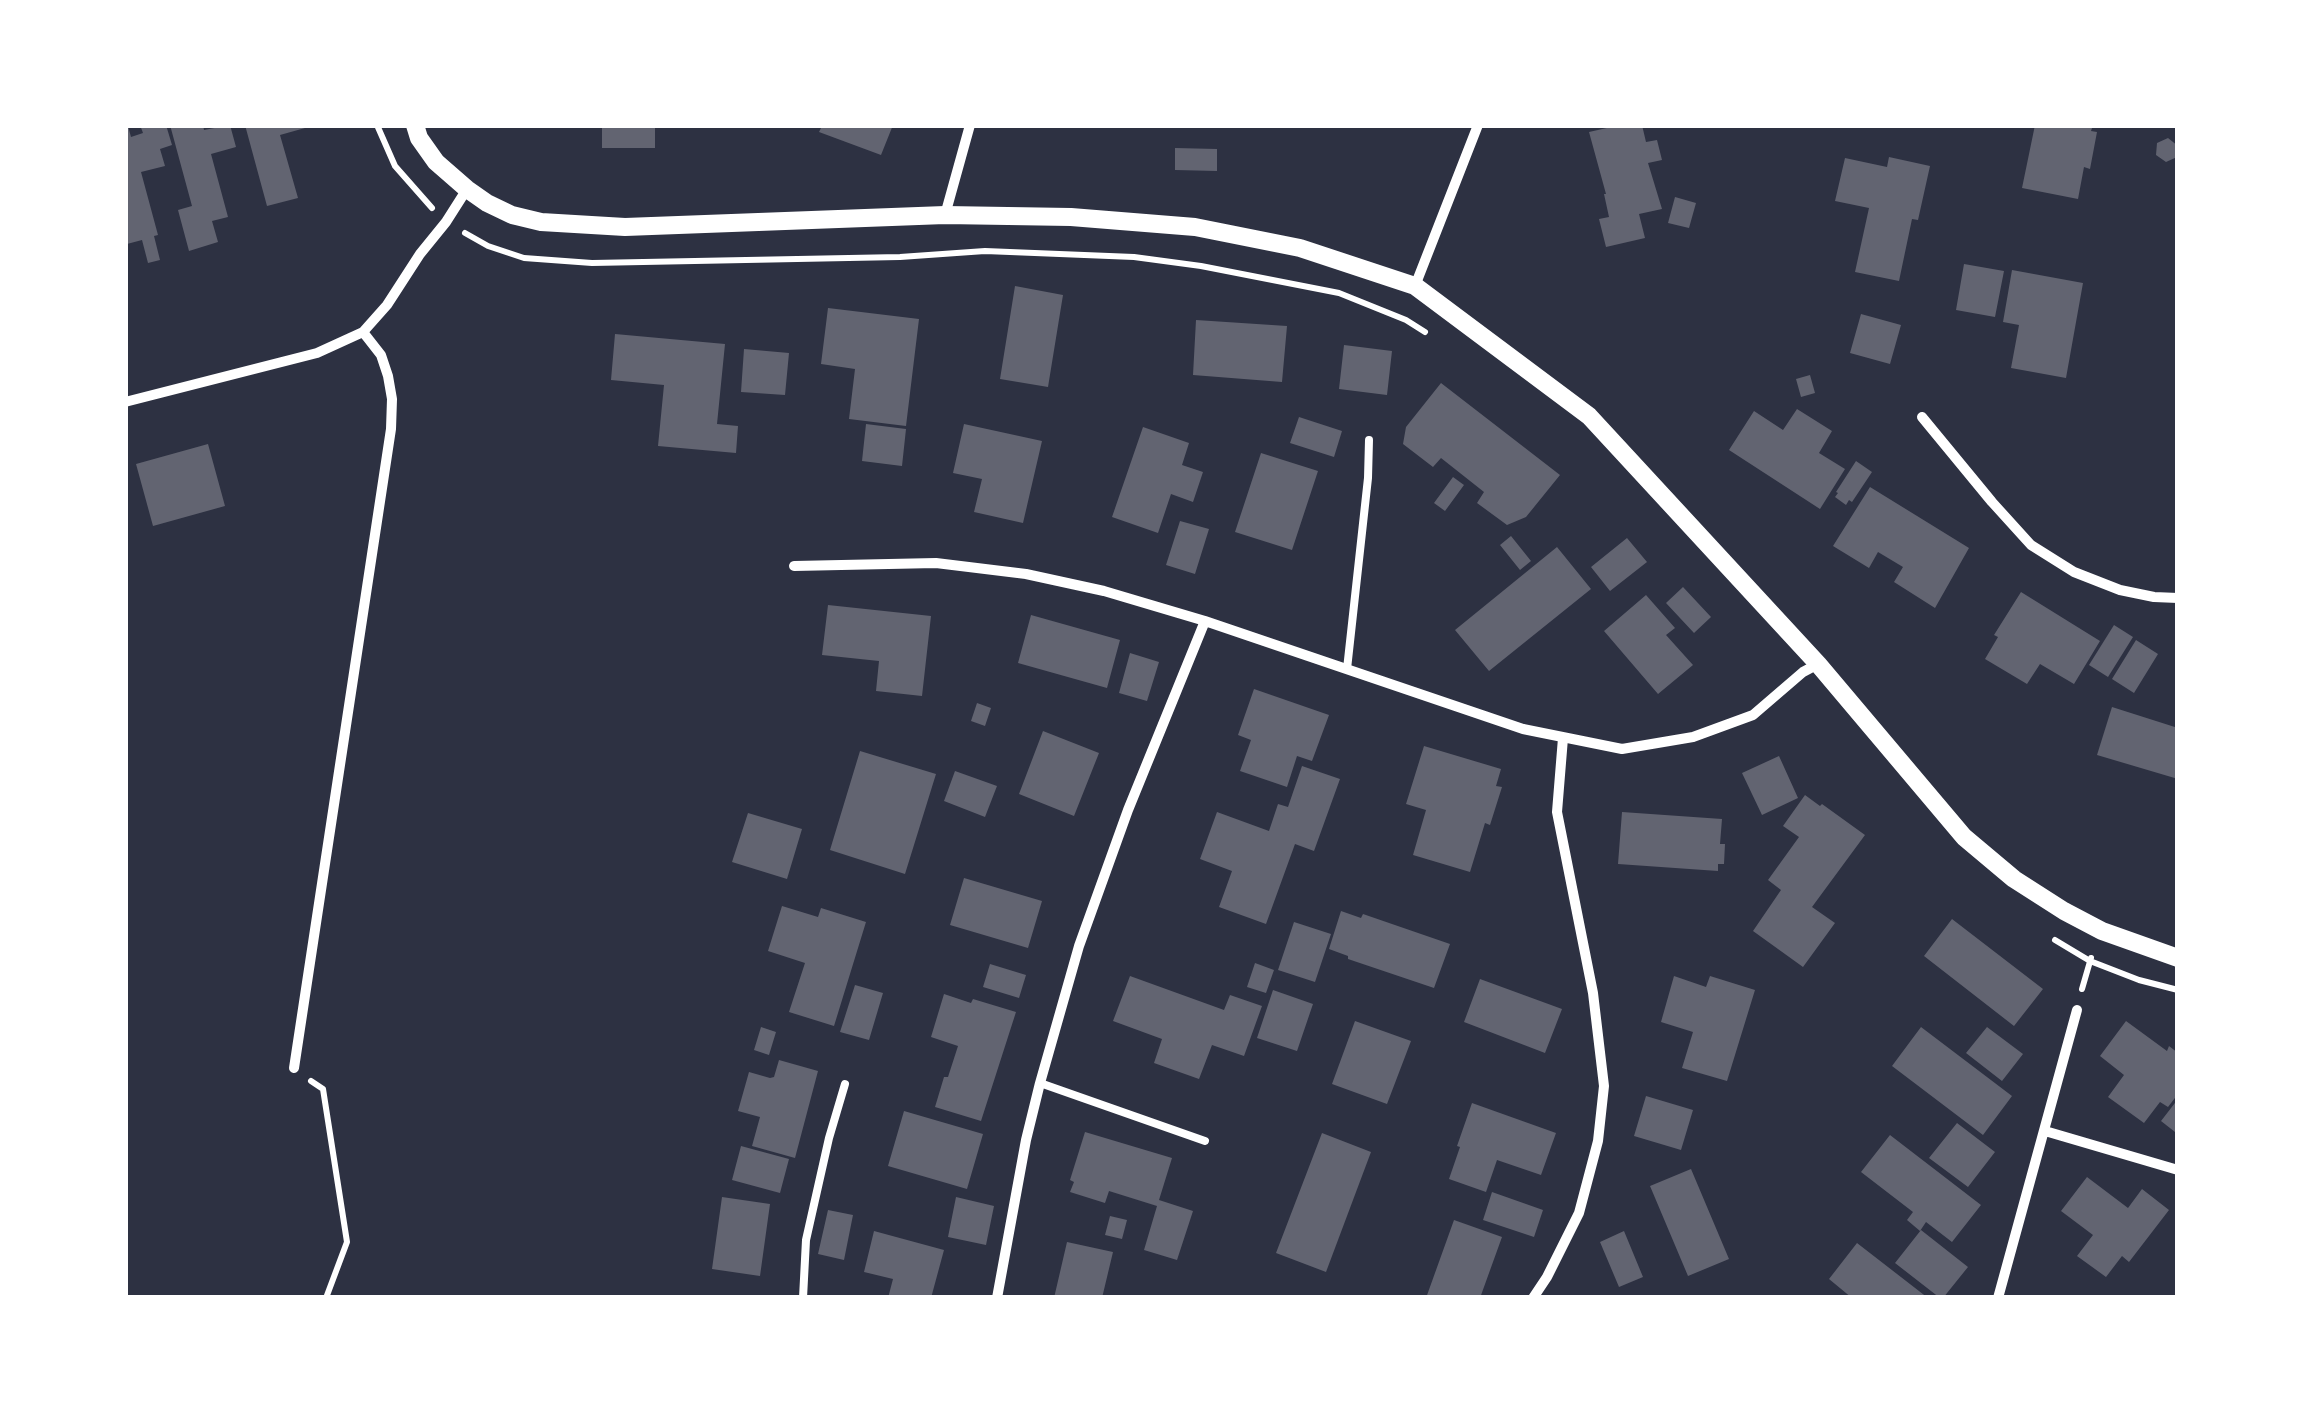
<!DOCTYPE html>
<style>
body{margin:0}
#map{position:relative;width:2303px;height:1423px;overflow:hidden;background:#2d3142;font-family:"Nunito Sans",sans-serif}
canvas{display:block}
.frame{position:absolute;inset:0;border:128px solid #fff;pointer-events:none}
</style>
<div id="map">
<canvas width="2303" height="1423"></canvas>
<div class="frame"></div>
</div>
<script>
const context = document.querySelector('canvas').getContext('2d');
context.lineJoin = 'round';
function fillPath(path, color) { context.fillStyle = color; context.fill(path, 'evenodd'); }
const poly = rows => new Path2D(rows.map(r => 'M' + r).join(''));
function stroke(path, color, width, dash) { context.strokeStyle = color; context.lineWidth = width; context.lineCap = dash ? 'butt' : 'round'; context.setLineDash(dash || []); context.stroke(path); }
fillPath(poly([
 [140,125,166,125,172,145,160,149,165,166,141,172,158,235,154,236,160,260,148,263,142,240,127,244,125,235,125,127,128,126,131,137,143,133],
 [170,125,203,125,204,130,230,125,236,147,211,154,228,217,212,221,218,242,189,251,178,210,192,206],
 [245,125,304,125,305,128,280,135,298,198,267,206],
 [602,125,655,125,655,148,602,148],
 [815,125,893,125,881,155,819,132,821,128],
 [1620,125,1642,125,1646,142,1657,140,1662,160,1648,163,1662,209,1639,214,1645,238,1606,247,1599,219,1609,217,1604,194,1606,194,1589,132],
 [2035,125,2093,125,2091,131,2097,132,2090,169,2084,167,2078,199,2022,188],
 [2168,138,2178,146,2177,157,2166,162,2156,155,2157,143],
 [1175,148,1217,149,1217,171,1175,170],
 [1889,157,1930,166,1918,220,1912,219,1899,281,1855,272,1869,208,1835,201,1845,158,1887,167],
 [1675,197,1696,203,1689,228,1668,223],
 [1964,264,2004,271,1995,317,1956,310],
 [2012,270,2083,283,2066,378,2011,368,2019,325,2003,322],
 [1015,286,1063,295,1048,387,1000,379],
 [828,308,919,319,906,426,849,419,855,369,821,364],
 [1861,314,1901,325,1890,364,1850,353],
 [1196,320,1287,326,1282,382,1193,375],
 [615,334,725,344,717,424,738,426,736,453,658,446,664,385,611,380],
 [1344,345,1392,351,1387,395,1339,389],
 [744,349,789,353,785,395,741,392],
 [1810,375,1815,393,1801,397,1796,379],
 [1441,383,1560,475,1526,517,1507,525,1477,503,1484,492,1441,458,1433,467,1403,444,1406,427],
 [1797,409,1832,431,1819,453,1845,469,1820,509,1729,450,1754,411,1783,430],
 [1299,417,1342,431,1334,457,1290,443],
 [866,424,906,429,902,466,862,461],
 [964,424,1042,441,1023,523,974,512,982,479,953,473],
 [1143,427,1189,443,1182,465,1203,472,1193,502,1171,494,1158,533,1112,517],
 [208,444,225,506,153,526,136,464],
 [1261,453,1318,471,1292,550,1235,532],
 [1856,461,1872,472,1852,502,1849,500,1846,505,1835,497,1838,493,1836,492],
 [1453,477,1464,485,1445,511,1434,503],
 [1870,487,1969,548,1935,608,1894,582,1903,567,1878,552,1869,568,1833,546],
 [1180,521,1209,529,1195,574,1166,565],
 [1511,536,1531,561,1520,570,1500,545],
 [1627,538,1647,562,1610,591,1591,567],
 [1557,547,1591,589,1489,671,1455,630],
 [1683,587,1711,617,1694,633,1666,603],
 [2021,592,2100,641,2074,684,2040,664,2027,684,1985,659,1998,637,1994,635],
 [1646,595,1675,628,1666,635,1693,665,1658,694,1604,631],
 [828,605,931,616,922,696,876,691,879,661,822,655],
 [1031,615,1120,640,1107,688,1018,663],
 [2114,625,2133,637,2108,677,2089,665],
 [2136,640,2158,654,2134,693,2112,679],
 [1130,653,1159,662,1147,701,1119,693],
 [1254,689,1329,715,1312,761,1297,756,1287,787,1240,771,1251,740,1238,735],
 [977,703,991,708,985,726,971,721],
 [2112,707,2178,728,2178,779,2097,755],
 [1043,731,1099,753,1074,816,1019,794],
 [1424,746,1501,769,1496,786,1502,787,1490,825,1485,823,1470,872,1413,855,1426,810,1406,804],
 [860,751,936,774,905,874,830,850],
 [1779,756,1798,798,1762,815,1742,773],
 [1302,766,1340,779,1314,851,1295,844,1266,924,1219,907,1232,871,1200,859,1217,812,1269,831,1278,804,1288,807],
 [955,771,997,786,985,817,944,801],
 [1805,795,1820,806,1822,804,1865,835,1812,907,1835,923,1803,967,1753,931,1781,890,1768,880,1799,837,1783,826],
 [1622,812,1722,819,1720,844,1725,844,1724,864,1718,864,1718,871,1618,864],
 [748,813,802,829,787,879,732,862],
 [964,878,1042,901,1028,948,950,925],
 [782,906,818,917,821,908,866,922,834,1026,789,1012,805,963,768,951],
 [1341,911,1361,918,1363,914,1450,944,1434,988,1348,959,1348,956,1329,949],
 [1952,919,2043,989,2014,1026,1924,956],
 [1294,922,1331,934,1315,982,1278,970],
 [1255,963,1274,970,1266,993,1247,987],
 [990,964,1026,975,1019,998,983,987],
 [1130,976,1224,1010,1230,995,1262,1006,1244,1056,1212,1045,1199,1079,1154,1063,1162,1039,1113,1021],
 [1674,976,1706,987,1710,976,1755,990,1727,1081,1682,1068,1693,1032,1661,1022],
 [1480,979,1562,1009,1545,1053,1464,1022],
 [855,985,883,993,869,1040,840,1032],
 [1273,990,1313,1004,1297,1051,1257,1038],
 [944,994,971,1003,973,999,1016,1012,981,1121,935,1107,944,1077,948,1077,958,1046,931,1037],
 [1355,1021,1411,1041,1387,1104,1332,1084],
 [2126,1021,2167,1051,2169,1046,2178,1053,2178,1094,2168,1107,2160,1102,2144,1123,2108,1097,2124,1075,2100,1056],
 [761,1027,776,1032,769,1055,754,1050],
 [1921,1027,2012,1096,1983,1135,1892,1066],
 [1987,1027,2023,1054,2002,1081,1966,1053],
 [779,1060,818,1071,795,1158,752,1146,760,1117,738,1111,749,1072,770,1078,774,1077],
 [1646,1096,1693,1110,1681,1150,1634,1136],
 [2178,1099,2178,1128,2175,1132,2161,1121],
 [1472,1103,1556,1133,1541,1175,1497,1160,1486,1192,1449,1179,1460,1147,1457,1146],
 [904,1111,983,1134,967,1189,888,1166],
 [1957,1123,1995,1152,1968,1187,1929,1158],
 [1085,1132,1172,1158,1159,1200,1193,1211,1177,1260,1144,1250,1157,1206,1109,1191,1105,1203,1070,1192,1074,1182,1070,1180],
 [1322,1133,1371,1152,1326,1272,1276,1253],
 [1890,1135,1981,1205,1952,1242,1926,1222,1920,1231,1907,1220,1913,1212,1861,1172],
 [741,1146,789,1159,780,1193,732,1180],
 [1691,1169,1729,1259,1688,1276,1650,1186],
 [2087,1177,2128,1208,2142,1189,2169,1210,2129,1262,2122,1256,2106,1277,2077,1256,2093,1235,2061,1211],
 [1492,1192,1543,1210,1534,1237,1483,1220],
 [722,1197,770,1204,760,1276,712,1269],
 [956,1197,994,1206,986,1245,948,1237],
 [828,1210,853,1215,844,1260,818,1254],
 [1110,1216,1127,1220,1122,1239,1105,1235],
 [1454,1220,1502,1237,1480,1298,1426,1298],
 [1921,1230,1968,1267,1943,1298,1940,1298,1895,1263],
 [874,1231,944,1250,931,1298,888,1298,893,1279,864,1272],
 [1624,1231,1643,1277,1619,1287,1600,1242],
 [1067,1242,1113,1252,1102,1298,1054,1298],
 [1857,1243,1928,1298,1852,1298,1829,1279]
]), '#626471');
stroke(poly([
 [377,125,395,166,432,208],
 [465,233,488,246,524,258,592,263,900,257,985,251,1134,257,1201,266,1339,293,1406,320,1425,332],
 [2055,940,2090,961,2139,980,2178,990],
 [2082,989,2091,958],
 [311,1081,323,1089,347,1242,326,1298]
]), '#fff', 6);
stroke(poly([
 [1347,669,1368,478,1369,440],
 [1040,1083,1205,1141],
 [803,1298,806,1240,829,1138,845,1084]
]), '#fff', 8);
stroke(poly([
 [945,215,970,125],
 [1415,286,1478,125],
 [125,402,317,353,363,332,387,305,420,254,446,222,467,189],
 [1922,417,1992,502,2031,545,2074,572,2120,590,2154,597,2178,598],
 [794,566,936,563,1026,574,1104,591,1205,621,1523,729,1622,749,1693,737,1753,715,1803,672,1818,664],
 [294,1068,391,429,392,399,388,376,381,355,363,332],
 [2045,1131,2178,1170],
 [997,1298,1026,1140,1040,1083,1079,946,1128,810,1205,621],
 [1533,1298,1547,1277,1579,1213,1598,1141,1604,1086,1593,993,1557,812,1563,738],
 [1998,1298,2077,1010]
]), '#fff', 10);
stroke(poly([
 [415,125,419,138,436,162,467,189,487,203,512,215,541,222,625,227,945,215,1071,217,1195,227,1300,248,1415,286,1589,416,1818,664,1964,837,2014,879,2064,911,2102,931,2178,958]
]), '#fff', 18);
</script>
